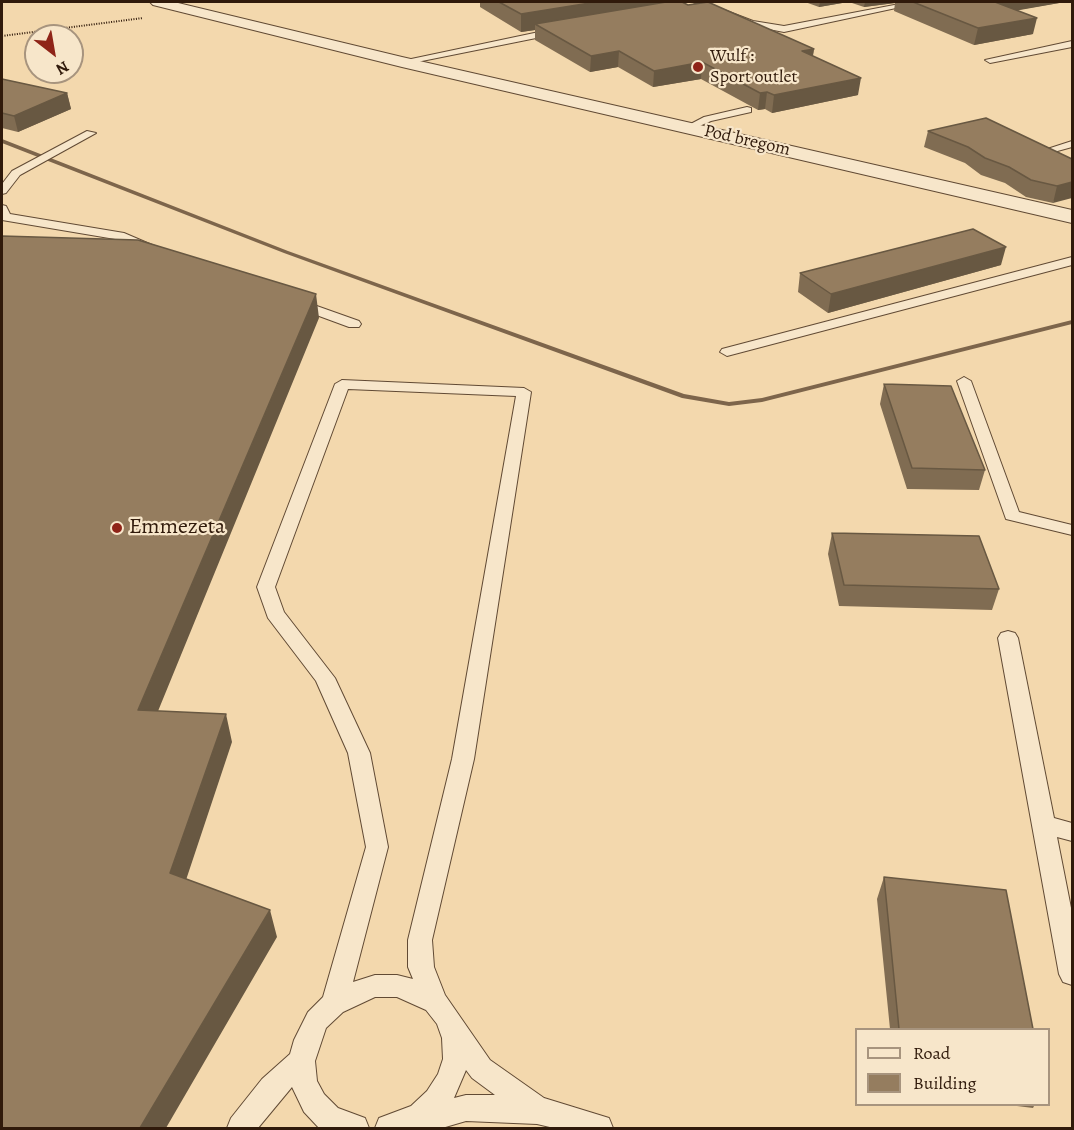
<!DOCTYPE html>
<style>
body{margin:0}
#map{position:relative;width:1074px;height:1130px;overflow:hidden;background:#f3d8ad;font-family:Alegreya,serif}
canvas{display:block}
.frame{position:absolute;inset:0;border:3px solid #301a0b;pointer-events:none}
.legend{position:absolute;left:855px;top:1028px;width:195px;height:78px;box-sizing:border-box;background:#f7e6ca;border:2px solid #a7947e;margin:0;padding:8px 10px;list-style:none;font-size:18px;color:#301a0b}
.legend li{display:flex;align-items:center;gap:12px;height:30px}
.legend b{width:30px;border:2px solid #a7947e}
.north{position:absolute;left:24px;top:24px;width:60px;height:60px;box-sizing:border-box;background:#f7e6ca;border:2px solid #a7947e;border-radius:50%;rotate:149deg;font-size:16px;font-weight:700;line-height:24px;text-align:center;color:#301a0b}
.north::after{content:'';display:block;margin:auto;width:21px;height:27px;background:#8f2418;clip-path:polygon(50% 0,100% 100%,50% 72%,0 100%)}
</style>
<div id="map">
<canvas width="1074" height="1130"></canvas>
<div class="frame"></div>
<ul class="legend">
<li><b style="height:8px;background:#f7e6ca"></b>Road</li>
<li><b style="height:16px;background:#957d5f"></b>Building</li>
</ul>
<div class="north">N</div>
</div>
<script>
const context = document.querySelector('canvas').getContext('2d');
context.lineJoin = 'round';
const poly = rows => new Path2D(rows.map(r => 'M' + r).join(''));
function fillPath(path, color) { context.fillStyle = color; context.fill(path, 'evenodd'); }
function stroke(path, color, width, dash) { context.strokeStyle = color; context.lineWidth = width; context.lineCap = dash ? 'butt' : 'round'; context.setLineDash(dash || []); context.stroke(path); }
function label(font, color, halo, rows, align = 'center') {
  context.font = font + ' Alegreya,serif'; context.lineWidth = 4.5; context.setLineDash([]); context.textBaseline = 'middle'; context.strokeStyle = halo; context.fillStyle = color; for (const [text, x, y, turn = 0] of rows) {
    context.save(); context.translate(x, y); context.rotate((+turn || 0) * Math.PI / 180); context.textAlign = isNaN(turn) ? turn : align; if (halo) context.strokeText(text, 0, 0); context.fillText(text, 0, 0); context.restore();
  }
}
fillPath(poly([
 [2,139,288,251,684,394,729,402,762,398,1072,320,1072,324,762,402,729,406,682,398,284,253,2,143,2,139]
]), '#7d654b');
const lane = poly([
 [693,2,703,2,753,21,784,26,910,2,924,2,784,32,748,25,693,2],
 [558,28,561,33,402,65,397,62,558,28],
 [1072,41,1072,47,990,63,985,60,1072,41],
 [747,107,751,108,751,112,711,121,688,131,683,128,704,117,747,107],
 [87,131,96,133,20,175,6,193,2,194,2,184,12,171,87,131],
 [1072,141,1072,147,1043,155,1038,152,1072,141],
 [2,205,6,206,10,214,124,233,159,248,153,252,121,240,2,220,2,205],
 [1072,257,1072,265,727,356,720,352,722,349,1072,257],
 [297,299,359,321,361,324,359,327,349,327,292,306,290,303,297,299],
 [964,377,971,381,1019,512,1072,525,1072,535,1006,519,957,381,964,377],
 [342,380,524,388,531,392,474,759,432,940,434,967,445,995,490,1060,544,1098,609,1118,613,1128,554,1128,537,1124,466,1121,442,1128,375,1128,379,1118,411,1106,427,1091,438,1074,443,1059,442,1038,437,1024,426,1010,397,997,375,997,343,1012,326,1028,315,1061,317,1081,324,1094,338,1108,365,1118,369,1128,319,1128,304,1112,292,1087,258,1128,227,1128,231,1118,262,1079,290,1054,294,1040,308,1012,323,997,366,847,348,753,316,681,268,618,257,587,335,384,342,380],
 [348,389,516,396,452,759,408,940,408,967,413,979,397,975,375,975,353,982,388,847,370,753,335,678,284,612,275,587,348,389],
 [466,1070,472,1078,495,1095,466,1095,454,1098,466,1070],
 [1008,631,1015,633,1018,638,1054,818,1072,823,1072,841,1057,837,1072,913,1072,985,1063,982,1059,974,998,638,1001,633,1008,631]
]);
const street = poly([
 [150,2,174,2,402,57,1072,210,1072,223,402,67,153,5,150,2]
]);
stroke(lane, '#614a34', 2);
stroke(street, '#614a34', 2);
stroke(poly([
 [2,36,143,18]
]), '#301a0b', 2, [1, 1.5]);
fillPath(lane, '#f7e6ca');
fillPath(street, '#f7e6ca');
fillPath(poly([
 [480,2,662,2,688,5,814,49,813,56,858,95,772,113,765,109,758,110,701,79,653,87,618,67,590,72,535,40,535,30,521,32,480,7],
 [805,2,848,2,819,7],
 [849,2,1065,2,1017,10,1033,34,974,45,894,11,895,3,864,7],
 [2,79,67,93,71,109,18,132,2,128],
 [928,131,1072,159,1053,203,1026,197,1005,183,981,175,965,163,924,147],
 [1001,265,828,313,798,292,800,273],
 [884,384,985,470,979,490,907,489,880,404],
 [832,533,999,589,992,610,839,606,828,554],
 [884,877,1033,1029,890,1029,877,899],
 [1001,1104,1035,1104,1033,1108]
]), '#806c52');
fillPath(poly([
 [596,2,662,2,661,7,535,24,535,30,521,32,521,14],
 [820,2,848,2,819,7],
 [865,2,895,2,895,3,864,7],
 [989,2,1065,2,986,16],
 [1037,18,1033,34,974,45,978,28],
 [814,49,811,65,802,51],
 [619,51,618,67,590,72,591,56],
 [702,62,701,79,653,87,654,71],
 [861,78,858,95,772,113,774,95],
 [767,92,765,109,758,110,760,93],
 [67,93,71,109,18,132,14,116],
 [1072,182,1072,198,1053,203,1057,186],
 [1006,247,1001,265,828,313,831,294],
 [316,294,319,318,147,738,138,710],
 [226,714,232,742,179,901,170,873],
 [270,910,277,937,166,1128,140,1128]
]), '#685842');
const building = poly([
 [499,2,596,2,521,14,499,2],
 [666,2,682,2,688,5,708,2,814,49,802,51,861,78,774,95,767,92,760,93,702,62,654,71,619,51,591,56,535,24,666,2],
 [913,2,995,2,1037,18,978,28,913,2],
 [2,79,67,93,14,116,2,113,2,79],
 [986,118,1072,159,1072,182,1057,186,1031,180,1009,167,985,158,968,147,928,131,986,118],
 [973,229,1006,247,831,294,800,273,973,229],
 [2,236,138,240,316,294,138,710,226,714,170,873,270,910,140,1128,2,1128,2,236],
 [884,384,951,386,985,470,912,468,884,384],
 [832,533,979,536,999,589,844,585,832,533],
 [884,877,1006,890,1033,1029,899,1029,884,877]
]);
fillPath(building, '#957d5f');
stroke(building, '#685842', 1.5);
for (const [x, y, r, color] of [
 [698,67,6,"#8f2418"],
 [117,528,6,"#8f2418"]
]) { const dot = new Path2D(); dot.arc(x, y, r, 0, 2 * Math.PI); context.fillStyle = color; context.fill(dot); stroke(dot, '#f7e6ca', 2); }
label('18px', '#301a0b', '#f7e6ca', [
 ["Wulf :",710,57],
 ["Sport outlet",710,78]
], 'left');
label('18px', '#301a0b', '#f7e6ca', [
 ["Pod bregom",747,141,13]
]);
label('22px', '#301a0b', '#f7e6ca', [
 ["Emmezeta",129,528]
], 'left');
</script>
